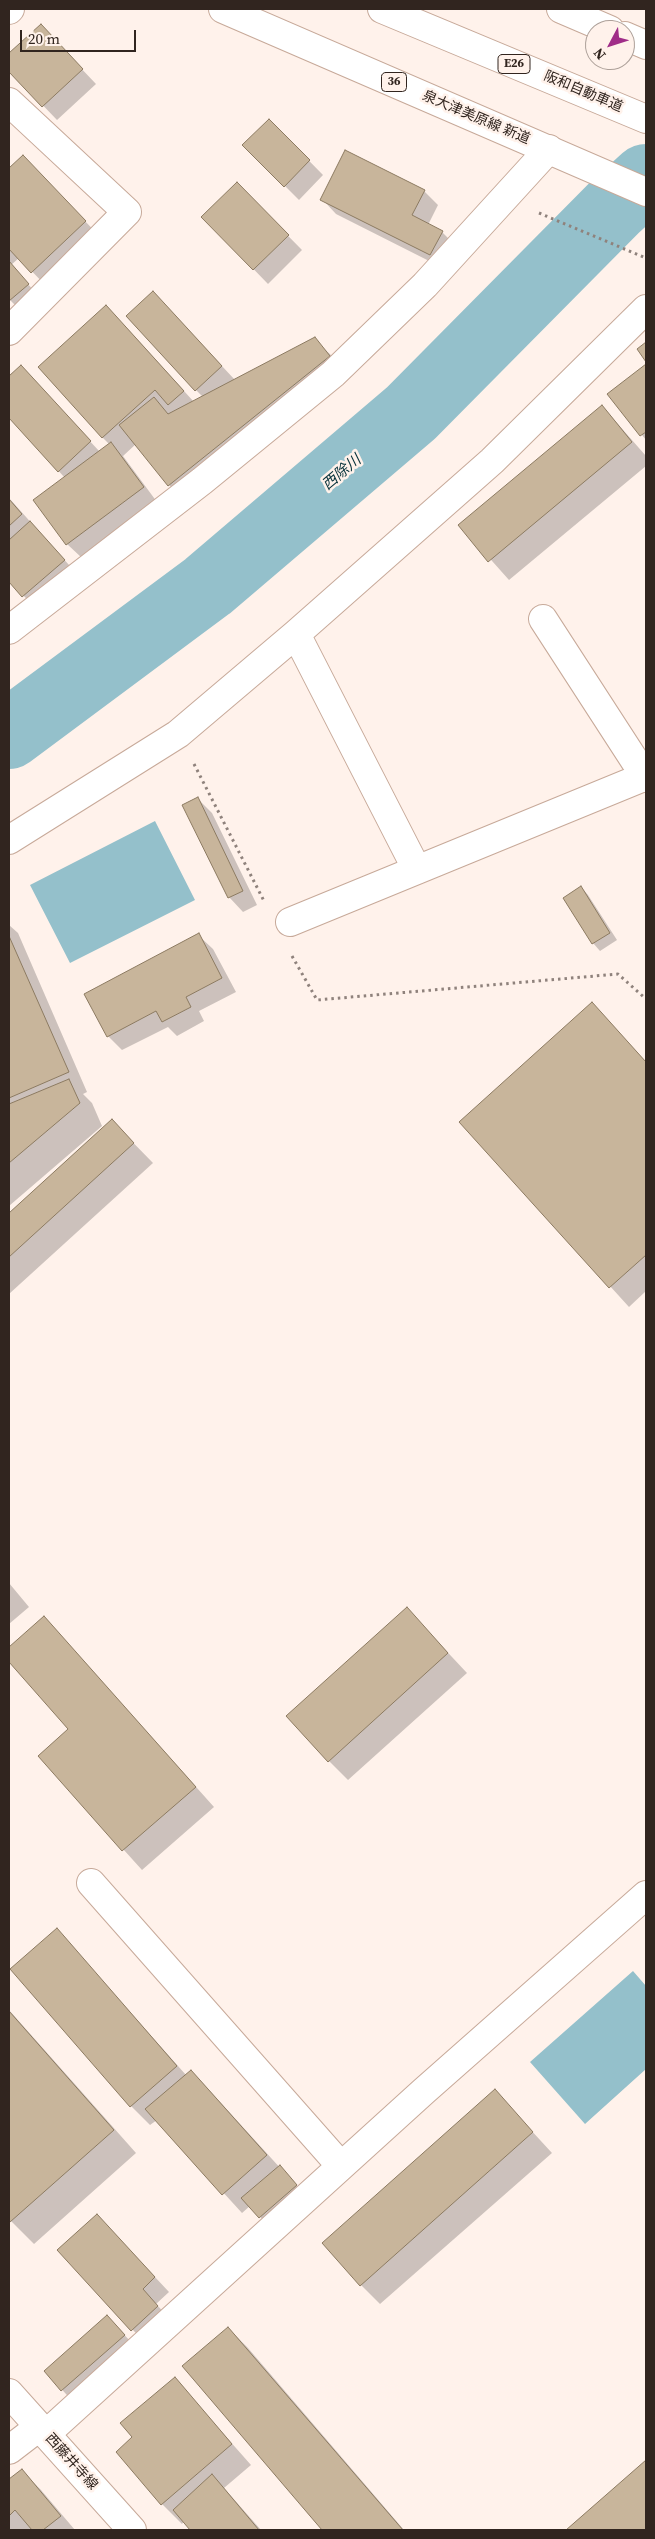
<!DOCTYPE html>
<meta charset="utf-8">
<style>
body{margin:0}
#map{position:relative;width:655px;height:2539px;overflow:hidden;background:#fff2eb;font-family:"Source Serif 4",serif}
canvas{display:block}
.frame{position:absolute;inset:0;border:10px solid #31251f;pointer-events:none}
.north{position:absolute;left:585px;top:20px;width:50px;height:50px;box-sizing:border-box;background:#fff2eb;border:1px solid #ada099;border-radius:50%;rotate:230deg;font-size:14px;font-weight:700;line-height:20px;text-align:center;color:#31251f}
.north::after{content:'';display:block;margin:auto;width:18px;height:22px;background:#a02d88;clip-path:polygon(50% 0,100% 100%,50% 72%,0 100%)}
.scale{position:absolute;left:20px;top:30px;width:116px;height:22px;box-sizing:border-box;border:2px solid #31251f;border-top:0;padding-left:6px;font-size:15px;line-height:18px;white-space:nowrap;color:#31251f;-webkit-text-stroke:4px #fff2eb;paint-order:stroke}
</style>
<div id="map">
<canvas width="655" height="2539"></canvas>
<div class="frame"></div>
<div class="north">N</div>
<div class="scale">20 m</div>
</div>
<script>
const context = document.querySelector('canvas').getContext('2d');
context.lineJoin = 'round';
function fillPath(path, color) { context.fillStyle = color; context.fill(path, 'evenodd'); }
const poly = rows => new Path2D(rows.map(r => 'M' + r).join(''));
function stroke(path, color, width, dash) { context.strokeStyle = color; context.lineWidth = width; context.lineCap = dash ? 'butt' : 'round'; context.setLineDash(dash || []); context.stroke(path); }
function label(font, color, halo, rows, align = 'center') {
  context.font = font + ' "Source Serif 4","Noto Sans JP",serif'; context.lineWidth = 5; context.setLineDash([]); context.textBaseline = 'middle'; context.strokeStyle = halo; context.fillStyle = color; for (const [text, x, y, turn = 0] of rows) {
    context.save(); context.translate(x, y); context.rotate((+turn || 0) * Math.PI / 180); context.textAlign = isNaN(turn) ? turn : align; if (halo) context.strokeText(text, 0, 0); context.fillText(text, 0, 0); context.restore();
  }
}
fillPath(poly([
 [155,821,195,900,70,963,30,885],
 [633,1971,646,1986,646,2069,585,2124,530,2062]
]), '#94c0cb');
fillPath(poly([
 [41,26,96,84,57,120,9,70,9,55],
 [269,120,323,175,299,200,244,145],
 [23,156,104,241,51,291,19,258,11,265,35,292,18,308,9,299,9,170],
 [237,184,302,250,268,284,203,217],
 [424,191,438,205,428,225,442,232,456,246,445,269,336,214,322,199],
 [167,307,235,380,314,339,334,358,188,505,169,485,136,444,123,456,157,502,82,558,67,544,65,478,9,417,9,378,21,367,100,452,110,445,102,437,125,326,194,402,203,397,196,390],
 [646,366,646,440,609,394],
 [602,406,646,456,646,466,509,580,460,525],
 [9,498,78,575,37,610,9,580],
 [198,799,212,813,257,905,243,912,229,897],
 [581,887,588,895,617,940,600,951,593,943],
 [9,925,18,933,87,1092,83,1094,92,1103,102,1126,9,1206],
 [198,935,213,949,236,992,199,1011,204,1021,177,1036,168,1027,122,1050,108,1036],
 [592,1004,646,1062,646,1291,629,1307,461,1122],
 [112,1121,153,1163,9,1294,9,1215],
 [9,1583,29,1607,9,1624],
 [407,1609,467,1673,348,1780,329,1761],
 [44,1617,214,1807,142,1870,39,1756,69,1729,9,1660,9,1648],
 [57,1930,186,2075,191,2071,210,2091,303,2193,267,2224,250,2206,242,2213,157,2120,150,2125,131,2106],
 [9,2010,136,2153,34,2244,9,2219],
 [495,2091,552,2153,380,2304,361,2285],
 [111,2230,169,2292,156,2304,172,2321,146,2344,59,2250],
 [228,2328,248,2348,404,2530,324,2530,184,2366],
 [121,2331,138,2350,76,2405,45,2371],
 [174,2378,251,2465,224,2488,261,2530,192,2530,184,2521,182,2524,162,2504,118,2452,134,2437],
 [646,2462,646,2530,568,2530],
 [21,2470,41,2490,75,2530,9,2530,9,2481]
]), '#0003');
stroke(poly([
 [9,734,208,586,411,413,614,208,646,179]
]), '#94c0cb', 70);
const building = poly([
 [41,24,83,69,42,107,9,72,9,53,41,24],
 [269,119,310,160,284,187,242,145,269,119],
 [345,150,425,190,412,215,443,231,430,255,320,200,345,150],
 [23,155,86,221,31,273,9,249,9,168,23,155],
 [237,182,289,235,253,270,201,217,237,182],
 [9,261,29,284,9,301,9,261],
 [153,291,222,366,195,391,126,316,153,291],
 [106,305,184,391,168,405,155,390,102,438,38,367,106,305],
 [315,337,330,356,168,486,119,425,154,397,168,414,315,337],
 [646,342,646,362,637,349,646,342],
 [646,364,646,432,640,436,607,394,646,364],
 [21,365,91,441,58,472,9,418,9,376,21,365],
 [602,405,632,442,488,562,458,525,602,405],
 [111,442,144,487,66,545,33,500,111,442],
 [9,499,22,514,9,526,9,499],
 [30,521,65,560,22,597,9,582,9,540,30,521],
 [198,797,243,891,228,898,182,805,198,797],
 [581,886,610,933,592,944,563,898,581,886],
 [199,933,222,978,186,997,191,1007,162,1022,156,1011,107,1037,84,994,199,933],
 [9,936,69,1072,9,1098,9,936],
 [592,1002,646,1062,646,1255,609,1288,459,1122,592,1002],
 [69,1079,80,1103,9,1163,9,1104,69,1079],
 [112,1119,134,1143,9,1257,9,1213,112,1119],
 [407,1607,448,1653,328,1762,286,1716,407,1607],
 [44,1616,196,1787,122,1851,38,1756,68,1729,9,1662,9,1647,44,1616],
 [57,1928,177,2066,130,2107,10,1969,57,1928],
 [9,2011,114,2130,10,2222,9,2221,9,2011],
 [191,2070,267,2155,222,2195,145,2109,191,2070],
 [495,2089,533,2132,360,2286,322,2243,495,2089],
 [280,2165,297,2185,259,2218,241,2198,280,2165],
 [97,2214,155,2277,143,2289,158,2306,131,2331,57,2250,97,2214],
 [107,2315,125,2335,61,2391,44,2371,107,2315],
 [228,2327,403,2530,322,2530,182,2366,228,2327],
 [175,2377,232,2444,161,2505,116,2452,132,2437,120,2423,175,2377],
 [646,2460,646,2530,566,2530,646,2460],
 [22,2469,61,2516,43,2530,32,2530,15,2510,9,2516,9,2479,22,2469],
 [212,2474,259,2530,190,2530,173,2510,212,2474]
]);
fillPath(building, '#c8b59b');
stroke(building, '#8c7a61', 1);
const minor = poly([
 [9,10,10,9],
 [9,102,127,212,9,331],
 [543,619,646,778],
 [9,630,202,481,333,374,425,285,549,149],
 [296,634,417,870],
 [9,840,178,734,296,634,492,461,646,309],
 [290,922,646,776],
 [91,1883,341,2166],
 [46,2434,424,2091,646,1895],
 [9,2450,39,2427]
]);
const major = poly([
 [223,9,646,192],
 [9,2393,132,2530]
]);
const highway = poly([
 [382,9,646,119],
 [561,9,610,30],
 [625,36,646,45]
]);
stroke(minor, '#c7a999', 30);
stroke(major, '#c7a999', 30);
stroke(highway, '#c7a999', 30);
stroke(poly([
 [539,213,646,258],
 [194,764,264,901],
 [292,956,317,1000,618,974,646,999]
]), '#8f827c', 3, [2.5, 4]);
stroke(minor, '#fff', 28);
stroke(major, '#fff', 28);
stroke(highway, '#fff', 28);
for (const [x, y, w] of [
 [514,64,32],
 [394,82,25]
]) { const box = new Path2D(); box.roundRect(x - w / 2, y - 9.5, w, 19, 4); context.fillStyle = '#fff2eb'; context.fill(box); stroke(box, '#31251f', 1); }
label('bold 12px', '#31251f', null, [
 ["E26",514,64],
 ["36",394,82]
]);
label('14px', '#31251f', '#fff2eb', [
 ["阪和自動車道",583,92,23],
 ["泉大津美原線 新道",476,118,23],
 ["西藤井寺線",71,2462,48]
]);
label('italic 15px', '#07323b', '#fff2eb', [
 ["西除川",342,473,-40]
]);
</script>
